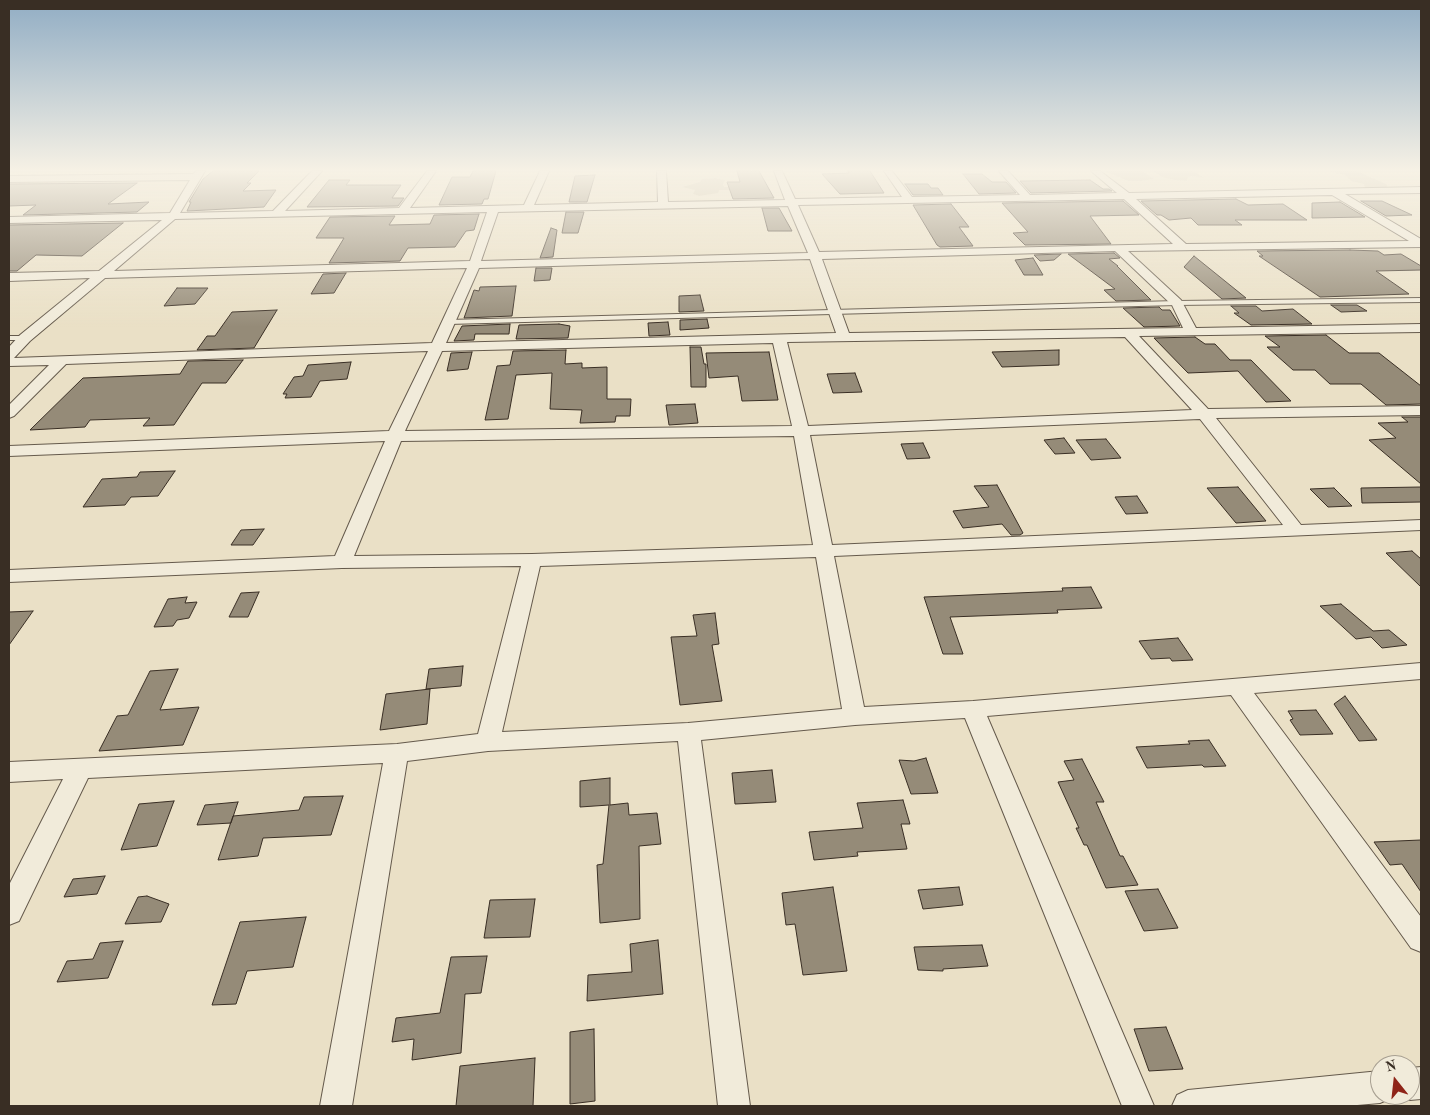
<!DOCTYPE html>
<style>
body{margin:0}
#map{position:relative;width:1430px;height:1115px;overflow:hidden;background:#eae0c6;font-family:"Old Standard TT",serif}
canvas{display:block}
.frame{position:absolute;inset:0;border:10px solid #392e24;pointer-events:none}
.north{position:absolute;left:1370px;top:1055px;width:50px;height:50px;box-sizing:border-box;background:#f1ebda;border:1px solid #a79f91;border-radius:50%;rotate:344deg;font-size:14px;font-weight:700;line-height:20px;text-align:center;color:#392e24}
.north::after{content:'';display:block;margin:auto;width:18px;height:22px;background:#8f2418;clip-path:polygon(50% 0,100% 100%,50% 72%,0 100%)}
</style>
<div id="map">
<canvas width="1430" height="1115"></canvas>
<div class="frame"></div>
<div class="north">N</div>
</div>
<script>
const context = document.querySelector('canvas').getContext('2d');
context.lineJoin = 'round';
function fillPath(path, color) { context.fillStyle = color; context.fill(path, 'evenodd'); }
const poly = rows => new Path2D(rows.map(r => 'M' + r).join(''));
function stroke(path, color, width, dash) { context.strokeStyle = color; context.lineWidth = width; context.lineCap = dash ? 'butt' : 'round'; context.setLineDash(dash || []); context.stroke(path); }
fillPath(poly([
 [1104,171,1142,171,1154,179,1141,181,1128,181],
 [1154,171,1192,171,1205,178,1191,176,1188,177,1187,181,1174,180,1162,177],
 [1328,171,1357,171,1388,185,1384,189,1368,189,1365,188,1364,184,1351,181,1345,175],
 [715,178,725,180,723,184,724,187,736,187,734,190,719,190,718,193,699,196,693,194,695,190,682,187,700,182,702,179]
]), '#ccc2aa');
const building = poly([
 [213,171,259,171,247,183,251,183,243,191,276,190,264,207,187,211,191,202,189,202,203,179,213,171],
 [473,171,496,171,488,199,484,199,482,204,439,205,452,177,470,177,473,171],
 [737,171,751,171,752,172,752,171,759,171,774,198,733,199,727,182,740,182,737,171],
 [848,171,870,171,884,193,840,194,822,174,849,173,848,171],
 [963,174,982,174,992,182,1006,182,1016,193,979,194,963,174],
 [595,175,587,202,569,202,575,176,595,175],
 [329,180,350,180,346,185,401,185,392,198,404,198,398,206,307,207,329,180],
 [1090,180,1103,189,1109,189,1112,191,1031,193,1020,181,1090,180],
 [137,183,108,204,149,202,137,212,23,215,36,205,9,206,9,184,137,183],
 [905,184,928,184,931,188,938,188,943,195,913,195,905,184],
 [1236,199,1248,205,1283,204,1307,220,1235,220,1242,225,1198,225,1191,218,1169,220,1161,215,1157,215,1141,201,1236,199],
 [1123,201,1139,215,1090,216,1111,244,1025,245,1013,233,1028,232,1002,203,1123,201],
 [1361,201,1382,201,1412,215,1386,216,1361,201],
 [1340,202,1365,217,1312,218,1312,203,1340,202],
 [951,204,969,227,959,227,973,246,940,247,937,245,913,205,951,204],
 [762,208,779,208,792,231,768,231,762,208],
 [566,212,584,212,578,233,562,233,566,212],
 [479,214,474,230,466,231,455,247,408,248,400,261,329,263,344,238,316,238,330,217,395,216,389,225,430,224,434,215,479,214],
 [123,223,82,256,36,255,17,271,9,271,9,226,10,225,123,223],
 [551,228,557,230,553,257,540,258,551,228],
 [1350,250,1378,251,1384,255,1401,254,1421,266,1421,270,1376,271,1409,294,1320,297,1259,256,1263,256,1257,251,1350,250],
 [1114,253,1120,258,1109,259,1118,266,1117,266,1151,300,1116,301,1104,290,1115,289,1068,254,1114,253],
 [1061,254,1054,260,1040,261,1034,255,1061,254],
 [1194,256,1246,298,1222,299,1184,267,1194,256],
 [1033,258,1043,275,1024,275,1015,260,1033,258],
 [536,268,552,268,550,280,534,281,536,268],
 [346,273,334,293,311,294,323,274,346,273],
 [516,286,512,316,464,318,474,290,479,291,480,287,516,286],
 [177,288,208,288,195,304,164,306,177,288],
 [700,295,704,311,679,312,679,296,700,295],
 [1331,305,1357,305,1367,311,1341,312,1331,305],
 [1231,306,1256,306,1262,311,1293,309,1312,324,1251,325,1234,313,1239,313,1231,306],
 [1159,307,1162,310,1170,310,1180,326,1144,327,1123,308,1159,307],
 [277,310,254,348,197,350,207,336,215,336,232,312,277,310],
 [707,319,709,328,680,330,680,320,707,319],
 [668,322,670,335,649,336,648,323,668,322],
 [510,324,509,334,475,334,474,340,454,341,462,326,510,324],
 [559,324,570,326,568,338,516,339,519,325,559,324],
 [1326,335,1349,353,1379,353,1421,386,1421,404,1386,405,1361,384,1330,384,1315,370,1293,370,1267,347,1280,347,1265,336,1326,335],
 [1195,337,1205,344,1215,344,1230,360,1251,360,1291,401,1266,402,1238,371,1188,373,1154,338,1195,337],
 [690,347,701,347,704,364,706,364,706,387,691,387,690,347],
 [566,350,565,364,582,363,582,368,607,367,607,399,631,399,630,416,616,416,615,422,580,423,582,410,550,409,552,373,516,375,508,419,485,420,497,366,510,365,513,351,566,350],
 [1059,350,1059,365,1002,367,992,352,1059,350],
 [472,352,468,369,447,371,451,353,472,352],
 [769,352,778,400,742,401,738,376,709,378,706,353,769,352],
 [243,360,226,383,202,383,174,425,143,426,150,418,90,420,85,427,30,430,83,378,180,374,188,361,243,360],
 [351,362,347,379,320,381,311,397,285,398,287,394,283,394,294,377,303,376,308,365,351,362],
 [855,373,862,392,833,393,827,374,855,373],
 [695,404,698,423,669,425,666,405,695,404],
 [1402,417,1421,417,1421,484,1369,440,1396,438,1378,423,1408,422,1402,417],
 [1064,438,1075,453,1055,454,1044,440,1064,438],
 [1106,439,1121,458,1091,460,1076,440,1106,439],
 [923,443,930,458,907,459,901,444,923,443],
 [175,471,158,496,131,497,125,505,83,507,102,479,137,477,140,472,175,471],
 [997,485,1023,533,1020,535,1011,535,1002,524,963,528,953,511,989,507,974,486,997,485],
 [1238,487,1266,521,1236,523,1207,488,1238,487],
 [1421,487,1421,502,1362,503,1361,488,1421,487],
 [1334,488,1352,506,1328,507,1310,489,1334,488],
 [1137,496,1148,513,1126,514,1115,497,1137,496],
 [264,529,253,545,231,545,241,530,264,529],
 [1412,551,1421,559,1421,587,1386,553,1412,551],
 [1091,587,1102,608,1057,610,1058,613,950,617,963,654,943,654,924,597,1063,591,1062,588,1091,587],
 [259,592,248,617,229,617,241,593,259,592],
 [187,597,185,603,197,602,189,618,177,620,173,626,154,627,168,599,187,597],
 [1341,604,1373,631,1389,630,1407,645,1382,648,1371,637,1356,639,1320,606,1341,604],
 [33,611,9,645,9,612,33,611],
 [715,613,719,644,712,645,722,701,680,705,671,637,697,636,693,615,715,613],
 [1178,638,1193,660,1172,661,1170,658,1151,659,1139,641,1178,638],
 [463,666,461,686,426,689,429,669,463,666],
 [178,669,160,710,199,707,183,745,99,751,117,716,128,715,150,671,178,669],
 [430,689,427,724,380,730,386,694,430,689],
 [1345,696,1377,740,1359,741,1334,704,1345,696],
 [1316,710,1333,734,1300,735,1290,720,1293,719,1288,711,1316,710],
 [1209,740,1226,766,1204,767,1202,765,1147,768,1136,747,1190,744,1188,741,1209,740],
 [926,758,938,793,911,794,899,760,914,761,926,758],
 [1082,759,1104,802,1096,802,1120,856,1123,856,1138,885,1106,888,1087,845,1084,845,1076,828,1079,828,1058,782,1074,780,1064,761,1082,759],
 [772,770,776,802,735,804,732,773,772,770],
 [610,778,610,805,628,803,629,815,657,813,661,844,639,846,640,919,600,923,597,865,603,864,609,805,580,807,580,781,610,778],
 [343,796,331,835,263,838,258,856,218,860,233,816,299,810,304,797,343,796],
 [903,800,910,824,901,824,907,849,857,852,858,856,814,860,809,832,863,828,857,803,903,800],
 [174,801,157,846,121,850,139,804,174,801],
 [238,802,231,823,197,825,205,805,238,802],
 [1421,840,1421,892,1402,864,1390,865,1374,842,1421,840],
 [105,876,97,894,64,897,73,879,105,876],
 [833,887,847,971,803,975,795,924,786,925,782,893,833,887],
 [959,887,963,905,923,909,918,890,959,887],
 [1158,889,1178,928,1144,931,1125,891,1158,889],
 [147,896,169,904,161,922,125,924,138,897,147,896],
 [535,899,530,937,484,938,490,900,535,899],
 [306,917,293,967,247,971,236,1004,212,1005,240,922,306,917],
 [658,940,663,994,587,1001,588,975,632,972,630,944,658,940],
 [123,941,108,978,57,982,67,961,93,959,100,943,123,941],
 [982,945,988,966,943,969,943,971,918,970,914,947,982,945],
 [487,956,481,993,465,994,461,1053,412,1060,414,1039,392,1042,396,1018,440,1013,451,957,487,956],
 [1166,1027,1183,1069,1149,1071,1134,1029,1166,1027],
 [594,1029,595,1101,570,1104,570,1032,594,1029],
 [535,1058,533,1106,456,1106,460,1066,535,1058]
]);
fillPath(building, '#958b78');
stroke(building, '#392e24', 1);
const lane = poly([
 [1421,298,1421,302,1177,305,448,324,445,322,448,320,1177,301,1421,298],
 [9,336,25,336,28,338,25,340,9,340,9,336]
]);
const street = poly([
 [196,171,205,171,180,213,273,211,312,171,322,171,285,211,399,208,427,171,436,171,410,208,524,205,540,171,549,171,534,205,658,202,657,171,666,171,668,202,785,200,774,171,782,171,795,199,902,197,884,171,892,171,912,197,1020,195,999,171,1008,171,1030,195,1117,193,1091,171,1100,171,1129,193,1421,187,1421,193,1345,194,1421,239,1421,247,1128,251,1181,300,1196,328,1421,324,1421,332,1139,336,1208,409,1421,406,1421,415,1216,418,1301,525,1421,520,1421,530,834,556,864,707,973,701,1421,663,1421,679,1254,693,1421,917,1421,952,1411,948,1231,695,987,716,1154,1106,1122,1106,965,718,855,725,701,740,750,1106,718,1106,678,741,488,751,407,761,352,1106,320,1106,383,763,88,778,19,921,9,925,9,885,63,779,9,782,9,762,397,744,478,734,521,566,342,568,9,582,9,570,335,556,385,441,9,456,9,446,389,431,428,351,66,364,14,416,9,418,9,405,49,365,9,366,9,347,20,335,90,278,9,281,9,273,99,271,162,220,9,223,9,217,170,213,190,180,9,182,9,176,193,174,196,171],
 [1332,195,1409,241,1186,244,1136,199,1332,195],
 [1124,199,1173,244,819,252,798,205,1124,199],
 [788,206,808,253,481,261,498,212,788,206],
 [487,212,470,261,114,271,175,219,487,212],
 [1115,251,1172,305,1183,328,849,333,822,259,1115,251],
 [810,259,836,333,446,343,479,268,810,259],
 [467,268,432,343,14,358,30,341,105,278,467,268],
 [1125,337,1192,410,808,426,787,342,1125,337],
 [773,343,792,426,405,431,442,351,773,343],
 [1200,419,1283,525,832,545,810,435,1200,419],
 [794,436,813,545,532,554,354,556,401,441,794,436],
 [816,557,842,709,688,723,502,732,540,566,816,557],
 [1421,1067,1421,1099,1410,1100,1399,1095,1410,1095,1410,1068,1421,1067],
 [1380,1071,1380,1095,1393,1095,1391,1098,1380,1103,1346,1106,1172,1106,1177,1095,1188,1090,1380,1071]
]);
stroke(lane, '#655a4c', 2);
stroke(street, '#655a4c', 2);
fillPath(lane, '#f1ebda');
fillPath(street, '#f1ebda');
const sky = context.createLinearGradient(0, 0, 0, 327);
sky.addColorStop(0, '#91adc4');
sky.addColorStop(0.52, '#f6f1e5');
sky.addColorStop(1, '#f6f1e500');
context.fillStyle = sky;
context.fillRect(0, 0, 1430, 327);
</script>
